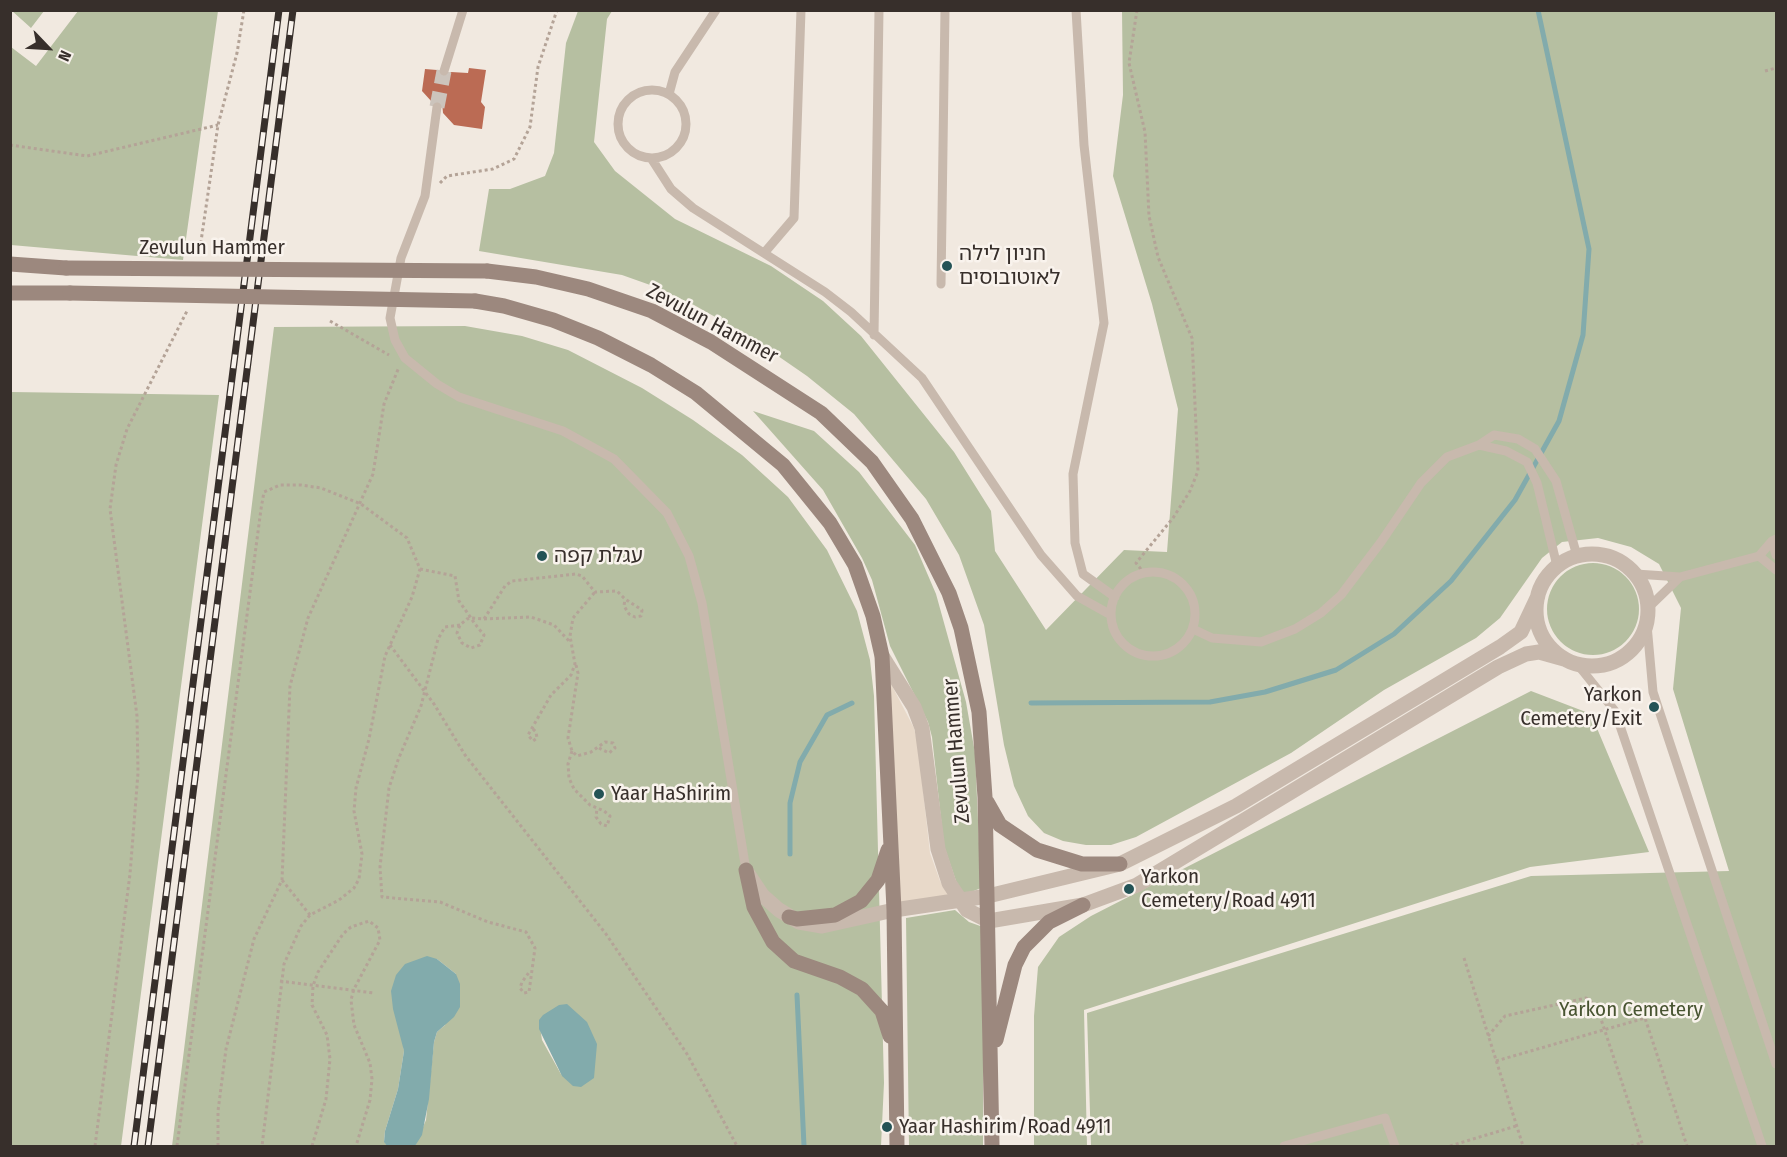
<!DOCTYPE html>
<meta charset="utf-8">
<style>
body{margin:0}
#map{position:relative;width:1787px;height:1157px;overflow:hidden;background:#f1e9e0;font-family:"Fira Sans Condensed",sans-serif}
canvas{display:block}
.frame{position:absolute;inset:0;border:12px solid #372f2b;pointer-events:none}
.north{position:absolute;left:18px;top:18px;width:60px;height:60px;-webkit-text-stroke:4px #f9f3ed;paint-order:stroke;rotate:115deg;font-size:16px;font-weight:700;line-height:24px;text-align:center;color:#372f2b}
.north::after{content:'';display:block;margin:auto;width:21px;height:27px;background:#372f2b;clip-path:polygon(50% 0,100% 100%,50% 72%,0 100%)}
</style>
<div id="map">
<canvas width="1787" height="1157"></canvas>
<div class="frame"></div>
<div class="north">N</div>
</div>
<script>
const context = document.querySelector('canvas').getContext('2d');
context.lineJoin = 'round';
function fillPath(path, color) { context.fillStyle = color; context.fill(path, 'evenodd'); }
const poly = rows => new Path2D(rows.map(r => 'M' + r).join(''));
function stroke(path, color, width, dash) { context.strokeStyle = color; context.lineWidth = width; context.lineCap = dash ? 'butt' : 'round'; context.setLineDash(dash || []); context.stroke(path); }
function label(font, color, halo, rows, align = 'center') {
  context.font = font + ' "Fira Sans Condensed","Noto Sans Hebrew",sans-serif'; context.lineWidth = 5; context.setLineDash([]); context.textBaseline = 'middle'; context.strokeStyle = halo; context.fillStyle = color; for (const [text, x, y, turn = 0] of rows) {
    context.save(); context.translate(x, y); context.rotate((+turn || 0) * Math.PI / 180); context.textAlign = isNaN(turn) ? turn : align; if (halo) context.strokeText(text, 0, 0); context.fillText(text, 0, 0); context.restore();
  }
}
fillPath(poly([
 [11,10,44,10,44,11,31,28],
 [78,11,218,11,183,260,11,245,11,47,36,66],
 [578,11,612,11,607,19,594,142,615,171,675,219,771,266,823,301,861,336,954,452,991,511,995,551,1046,630,1124,550,1167,552,1178,409,1152,304,1113,176,1123,95,1122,11,1776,11,1776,1146,1091,1146,1087,1013,1531,876,1729,871,1673,689,1681,608,1659,564,1631,547,1598,538,1562,542,1542,558,1500,618,1476,638,1384,690,1291,753,1136,837,1111,845,1086,845,1063,841,1044,833,1028,816,1014,786,1004,745,984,625,959,555,926,499,854,414,807,376,749,336,694,305,653,286,622,275,479,251,489,189,510,189,545,176,554,153,566,43],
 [465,326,522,336,568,350,642,388,693,420,742,455,788,497,827,550,857,611,870,660,874,696,884,1083,881,1146,415,1146,426,1120,434,1042,437,1032,445,1025,456,974,437,959,402,1035,404,1051,398,1089,385,1131,384,1141,387,1146,172,1146,274,327],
 [539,1020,562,1076,542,1040],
 [11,392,219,395,121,1146,11,1146],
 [753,411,814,431,859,472,915,545,936,594,966,702,975,753,981,888,964,895,956,881,944,846,932,737,928,722,890,646,872,580,862,558,823,490],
 '1547 609a46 46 0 1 1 92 0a46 46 0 1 1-92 0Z',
 [1531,691,1591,714,1649,852,1530,867,1084,1010,1087,1146,1034,1146,1034,1016,1038,967,1059,937,1091,916],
 [955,910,969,922,983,927,983,1146,909,1146,906,918]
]), '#b6bfa1');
fillPath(poly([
 [890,682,914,728,918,745,930,853,940,881,951,897,899,905]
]), '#e8d9c9');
fillPath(poly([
 [427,956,437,959,456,974,460,984,460,1007,454,1017,437,1032,434,1042,429,1099,422,1135,415,1146,387,1146,384,1142,385,1131,398,1089,404,1051,393,1009,391,991,396,975,405,964],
 [567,1004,587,1022,597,1044,594,1078,581,1087,573,1086,562,1076,539,1029,539,1020,543,1015,559,1005]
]), '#82abac');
stroke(poly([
 [1031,703,1210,702,1265,692,1336,670,1394,634,1451,581,1515,500,1559,421,1583,335,1589,249,1538,10],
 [790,854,790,803,800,762,827,715,852,703],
 [797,995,804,1146]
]), '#82abac', 5);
fillPath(poly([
 [469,68,486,70,481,102,485,107,482,129,454,125,443,113,442,102,432,102,422,91,425,69,437,70,439,76,445,78,451,72,468,73]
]), '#bb6b54');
stroke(poly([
 [437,107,444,71]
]), '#ccc4bc', 15, [15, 8]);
stroke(poly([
 [1137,10,1129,63,1145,132,1149,216,1158,257,1192,338,1198,471,1190,491,1173,518,1136,563,1144,573],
 [1765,71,1776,68],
 [10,145,87,156,218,125],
 [440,183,447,176,493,169,514,159,530,127,538,67,557,10],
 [199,255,218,125,237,53,244,10],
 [330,321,389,355],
 [420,569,455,576,459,601,471,618,475,624,484,635,480,645,471,648,462,643,457,633,460,625,467,619,471,618,484,619,505,586,512,581,576,574,582,576,595,592,617,591,625,599,642,610,641,616,635,617,629,614,624,606,625,599],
 [484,619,531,617,554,625,570,642],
 [460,625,445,627,438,639,421,706,398,760,389,788,380,867,382,897,440,902,488,922,526,932,535,948,529,992,524,993,520,988,522,982,530,971],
 [390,645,434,704,465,755,606,934,687,1054,737,1146],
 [576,665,578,673,568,738,572,751,577,756,591,752,605,742,613,743,615,748,609,753,599,748],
 [533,729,536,732,537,738,533,741,528,735,551,695,571,675,575,664,570,636,573,618,595,592],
 [572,751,568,764,569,778,574,789,590,805,604,811,610,816,607,826,601,824,596,817,597,808],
 [282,880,310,915],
 [1464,958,1523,1146],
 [280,981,374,993],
 [1488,1036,1505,1016,1586,998,1597,1007,1643,1146],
 [1496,1061,1645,1018,1687,1146],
 [95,1146,130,874,138,773,137,716,110,509,116,465,127,429,187,311],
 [177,1146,261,509,264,492,280,485,301,485,321,488,361,504,407,538,420,569,412,597,385,656,369,739,356,788,354,811,362,854,359,879,354,888,339,900,310,915,301,926,284,964,262,1146],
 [218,1146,218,1111,226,1049,254,939,282,880,290,686,308,618,373,474,384,404,399,367],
 [312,1146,326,1099,330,1059,327,1035,312,1005,313,986,318,972,343,934,351,927,369,921,378,928,380,940,354,989,351,1000,354,1025,370,1063,372,1079,370,1100,356,1146],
 [1450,1146,1516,1126],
 [1631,1146,1641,1143]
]), '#b4a397', 3, [3, 3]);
stroke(poly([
 [1076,10,1084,145,1104,323,1073,474,1075,543,1083,574,1115,597],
 [444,71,463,10],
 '618 124a34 34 0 1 1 68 0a34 34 0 1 1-68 0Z',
 [669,94,675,72,716,10],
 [437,107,425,196,401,258,390,318,395,340,405,358,437,384,459,397,563,431,614,459,667,513,689,556,702,603,746,870],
 [651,158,671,189,693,208,825,292,851,312,922,378,1041,555,1077,596,1111,615],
 [765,252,794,218,801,10],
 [941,284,945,10],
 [874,335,879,10],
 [1479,445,1506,451,1527,462,1537,483,1557,566],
 [1772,541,1776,555],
 [1759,556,1776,570],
 '1111 614a42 42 0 1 1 84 0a42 42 0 1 1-84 0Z',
 [1636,574,1680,577,1649,607],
 [1680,577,1759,556,1772,541,1776,539],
 [1647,625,1653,692,1776,1064],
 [1193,629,1212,638,1261,642,1295,629,1321,613,1341,595,1381,542,1421,483,1447,457,1479,445,1494,435,1518,439,1535,449,1556,481,1577,556],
 [1578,665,1615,711,1762,1146],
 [1284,1146,1385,1118,1395,1146]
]), '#c8b9ad', 9);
stroke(poly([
 '1536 610a56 56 0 1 1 112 0a56 56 0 1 1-112 0Z',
 [882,656,914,707,922,728,938,849,949,883,967,910,989,921,1083,905,1137,885,1498,667,1526,654,1539,652,1564,659],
 [748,874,762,895,779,910,799,922,822,926,894,910,988,896,1120,864,1236,806,1500,647,1521,632,1538,596]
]), '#c8b9ad', 15);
stroke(poly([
 [10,264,66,268],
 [487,271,536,277,588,289,652,311,711,342,821,413,872,462,912,519,949,593,961,628,979,712,985,797,992,1146],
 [10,293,70,293],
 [475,301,504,306,553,320,598,338,651,365,696,393,783,465,830,523,855,565,873,616,882,656,894,910,897,1146],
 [987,802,1000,825,1037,850,1082,864,1120,864],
 [746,870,754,907,773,942,794,961,840,977,862,989,882,1011,890,1036],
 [789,917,797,919,835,915,861,901,878,880,888,850],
 [996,1040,1015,965,1024,947,1049,922,1083,905]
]), '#9c887e', 15);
const rail = poly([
 [134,1146,279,10],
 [148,1146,293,10]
]);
stroke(rail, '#372f2b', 7);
stroke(rail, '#f9f3ed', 4.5, [14]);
stroke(poly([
 [66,268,487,271],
 [70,293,475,301]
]), '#9c887e', 15);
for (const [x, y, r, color] of [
 [947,266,6,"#245356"],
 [542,556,6,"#245356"],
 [1654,707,6,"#245356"],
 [599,794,6,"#245356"],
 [1129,889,6,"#245356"],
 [887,1127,6,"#245356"]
]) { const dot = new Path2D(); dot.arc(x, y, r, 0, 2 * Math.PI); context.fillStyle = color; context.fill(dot); stroke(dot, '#f9f3ed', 2); }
label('21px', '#372f2b', '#f9f3ed', [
 ["Zevulun Hammer",212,248],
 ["Zevulun Hammer",712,324,28],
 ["Zevulun Hammer",957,751,-95]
]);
label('21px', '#372f2b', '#f9f3ed', [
 ["חניון לילה",959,254],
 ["לאוטובוסים",959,278],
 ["עגלת קפה",554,556],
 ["Yarkon",1642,695,"right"],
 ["Cemetery/Exit",1642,719,"right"],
 ["Yaar HaShirim",611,794],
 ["Yarkon",1141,877],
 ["Cemetery/Road 4911",1141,901],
 ["Yaar Hashirim/Road 4911",899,1127]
], 'left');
label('21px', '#485431', '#f9f3ed', [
 ["Yarkon Cemetery",1631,1010]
]);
</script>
